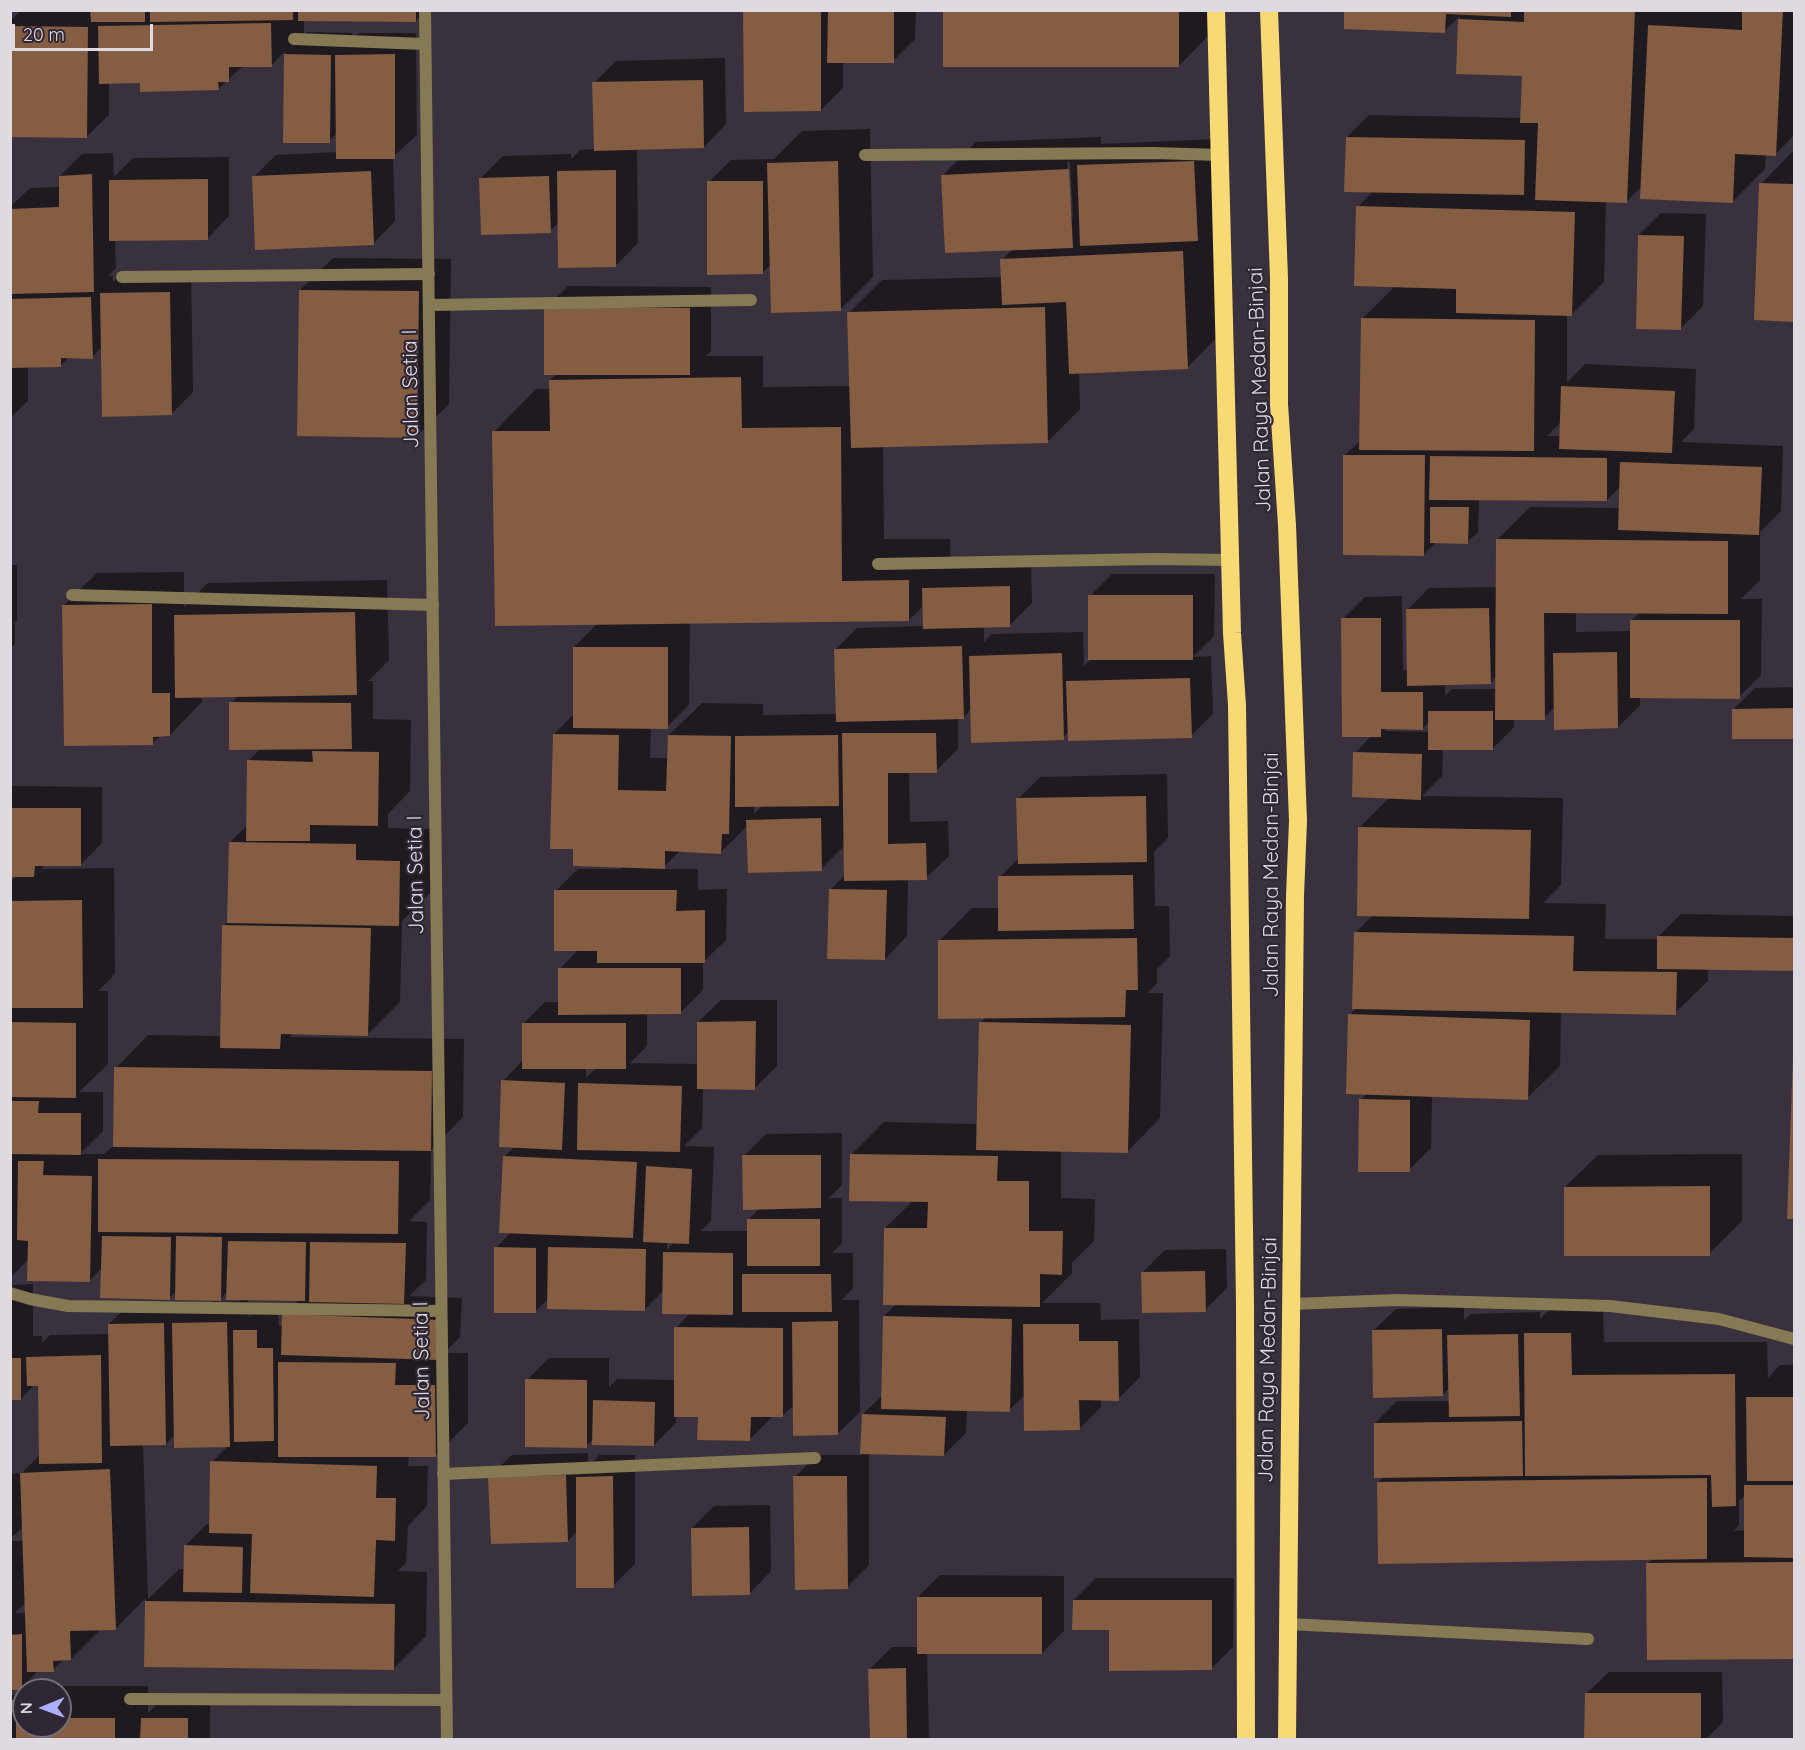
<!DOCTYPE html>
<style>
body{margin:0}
#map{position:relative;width:1805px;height:1750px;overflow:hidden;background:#39313d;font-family:Quicksand,sans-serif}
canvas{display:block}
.frame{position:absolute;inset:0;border:12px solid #dfd9e1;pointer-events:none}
.north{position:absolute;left:12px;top:1678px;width:60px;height:60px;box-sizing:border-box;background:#2f2733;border:2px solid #756e79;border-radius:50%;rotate:269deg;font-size:16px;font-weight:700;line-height:24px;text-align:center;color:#dfd9e1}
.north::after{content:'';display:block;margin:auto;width:21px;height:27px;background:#afaefa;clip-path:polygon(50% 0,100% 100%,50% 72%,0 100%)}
.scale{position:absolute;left:12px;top:24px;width:141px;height:27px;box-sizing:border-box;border:3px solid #dfd9e1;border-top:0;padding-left:8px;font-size:18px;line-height:21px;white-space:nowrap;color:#dfd9e1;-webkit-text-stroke:4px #2f2733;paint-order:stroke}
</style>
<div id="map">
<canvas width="1805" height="1750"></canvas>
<div class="frame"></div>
<div class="north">N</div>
<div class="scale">20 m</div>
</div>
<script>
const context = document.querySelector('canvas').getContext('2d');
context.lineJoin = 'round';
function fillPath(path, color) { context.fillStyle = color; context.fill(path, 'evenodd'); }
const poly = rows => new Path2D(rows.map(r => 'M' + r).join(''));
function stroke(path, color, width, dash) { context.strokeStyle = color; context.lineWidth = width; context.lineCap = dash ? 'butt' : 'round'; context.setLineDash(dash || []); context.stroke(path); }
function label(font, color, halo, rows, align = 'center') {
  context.font = font + ' Quicksand,sans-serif'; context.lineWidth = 4.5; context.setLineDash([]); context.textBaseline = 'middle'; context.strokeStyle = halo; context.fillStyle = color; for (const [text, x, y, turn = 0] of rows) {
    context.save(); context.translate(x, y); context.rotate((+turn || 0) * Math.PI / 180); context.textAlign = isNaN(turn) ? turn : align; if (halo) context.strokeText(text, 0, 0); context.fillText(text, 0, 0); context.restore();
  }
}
fillPath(poly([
 [21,10,426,10,416,21,304,20,304,35,307,32,352,33,352,40,359,33,416,33,417,135,393,157,395,221,373,244,254,177,276,155,337,152,337,133,329,141,284,141,285,51,272,65,243,66,218,89,142,82,109,82,109,115,86,137,11,136,10,184,10,21],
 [745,10,916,10,915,39,893,61,843,62,843,88,821,110],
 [945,10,1211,10,1211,33,1179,66],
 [1346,10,1794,10,1794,135,1775,155,1766,154,1765,169,1732,202,1642,186,1627,201,1606,201,1604,282,1571,315,1567,315,1567,383,1585,364,1696,369,1694,429,1681,442,1783,446,1781,511,1760,532,1760,580,1741,599,1762,599,1761,675,1739,697,1640,697,1640,705,1618,727,1555,707,1544,718,1514,718,1514,727,1492,749,1443,749,1442,776,1422,796,1563,798,1561,885,1543,903,1606,904,1605,939,1659,939,1659,936,1681,914,1794,916,1794,969,1708,968,1708,981,1675,1013,1561,1011,1560,1066,1527,1098,1432,1096,1431,1148,1409,1170,1361,1100,1367,1094,1350,1015,1357,1007,1355,933,1373,915,1359,828,1390,797,1355,753,1372,735,1343,619,1365,597,1402,596,1403,670,1408,670,1407,610,1429,588,1497,587,1497,540,1530,507,1620,508,1621,486,1607,500,1479,499,1478,532,1467,542,1436,542,1424,554,1345,455,1361,440,1362,319,1395,286,1358,207,1373,191,1347,137,1369,115,1522,118,1523,75,1457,72,1460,16,1444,31],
 [1561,422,1561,436,1547,436],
 [1576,612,1640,612,1631,621,1631,631,1576,632],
 [1497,676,1497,689,1452,689,1445,696,1445,684,1490,683],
 [1430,721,1429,732,1385,731,1385,728,1423,728],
 [725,58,726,124,704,147,637,148,638,243,616,265,559,222,550,231,481,178,503,156,571,154,571,159,580,150,595,149,594,83,616,61],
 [870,129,873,277,841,309,772,264,762,273,709,182,731,160,774,159,802,131],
 [1101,137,1101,144,1216,139,1220,334,1188,367,1079,372,1080,409,1047,442,883,445,884,539,950,539,951,566,1031,564,1032,603,1010,625,984,626,984,642,992,634,1083,632,1084,666,1090,660,1090,596,1112,574,1215,574,1214,636,1193,657,1211,656,1213,714,1191,736,1069,732,1063,738,971,709,964,717,958,717,958,749,936,771,909,771,910,822,948,821,949,856,926,878,908,879,907,936,885,959,830,890,845,875,845,845,821,869,748,825,721,852,681,850,662,869,698,869,698,890,727,889,726,940,703,962,703,990,681,1012,647,1013,647,1046,630,1063,698,1064,698,1022,721,1000,777,1000,777,1066,755,1088,703,1088,702,1128,684,1146,714,1147,711,1221,701,1231,748,1231,748,1220,760,1208,744,1156,766,1134,842,1133,842,1185,829,1198,842,1198,842,1243,832,1253,853,1253,853,1288,842,1300,859,1300,860,1412,837,1434,795,1404,782,1416,773,1416,750,1439,699,1416,676,1415,676,1423,654,1445,593,1439,586,1446,527,1380,549,1358,609,1358,609,1387,617,1379,676,1380,676,1328,690,1313,664,1290,644,1310,549,1298,535,1312,496,1248,511,1232,504,1157,515,1146,503,1081,523,1060,523,1024,545,1002,560,1002,560,969,579,949,556,891,578,869,621,869,621,866,575,848,554,734,574,714,574,647,598,623,494,432,536,389,550,389,550,380,557,374,546,308,568,286,711,287,711,351,706,356,763,356,763,387,851,386,849,313,882,280,1002,277,1002,260,1013,249,943,175,976,142],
 [1067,162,1070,162,1073,217,1070,217],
 [924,605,924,626,857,628,835,650,837,714,763,715,763,704,702,703,669,735,669,758,650,758,651,727,667,727,689,705,690,622,909,620],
 [763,805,754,814,754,807],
 [586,1068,596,1068,586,1078],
 [667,1242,674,1242,667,1250],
 [1793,151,1794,320,1755,319,1761,184],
 [113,153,114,177,133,158,229,157,229,216,207,239,115,239,116,268,108,276,113,276,113,282,124,272,191,270,193,392,171,414,102,347,92,357,69,357,61,365,28,366,28,401,10,418,10,207,30,188,60,187,60,176,82,154],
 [1661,213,1706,214,1703,306,1680,329,1639,235],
 [333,258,451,259,449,404,417,436,300,290],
 [10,565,17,565,17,621,15,623,15,644,10,649],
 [184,572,184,607,208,583,387,580,389,660,368,681,373,681,373,719,411,720,410,791,388,814,388,828,432,829,431,892,402,921,400,1002,368,1034,295,1032,290,1037,464,1039,463,1117,431,1150,430,1200,409,1221,427,1222,426,1280,409,1296,462,1298,460,1337,444,1353,468,1353,468,1423,435,1456,409,1456,408,1466,428,1466,427,1506,408,1526,406,1563,398,1571,427,1572,426,1636,394,1668,145,1665,146,1598,116,1628,101,1629,71,1659,64,1659,53,1670,39,1670,21,1688,10,1688,10,1541,24,1541,23,1527,10,1539,10,1474,22,1473,40,1455,39,1384,35,1384,21,1399,10,1399,10,1285,33,1284,33,1336,42,1336,42,1343,50,1335,109,1334,109,1324,131,1302,186,1301,186,1312,196,1302,213,1302,213,1299,176,1291,169,1298,102,1268,89,1281,29,1259,10,1278,10,882,17,876,10,876,10,786,102,787,102,843,80,865,45,865,41,869,114,868,115,974,98,991,108,991,108,1064,79,1092,103,1092,103,1131,80,1154,104,1154,115,1144,116,1068,148,1035,221,1036,224,926,228,921,230,842,248,825,248,761,261,748,231,703,239,695,202,696,202,702,170,735,161,735,153,743,64,605,97,573],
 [228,1291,240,1298,240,1301,218,1302],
 [248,1299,299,1300,284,1315,283,1326,279,1326,278,1308,257,1309,249,1317],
 [175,1434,229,1445,212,1462,210,1524,207,1524,185,1546,185,1569,179,1569,148,1599,143,1444,166,1444],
 [26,1602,26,1613,15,1613],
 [1794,687,1794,737,1734,738,1733,710,1755,688],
 [1167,774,1168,838,1154,852,1155,906,1169,906,1170,956,1157,969,1157,983,1148,993,1163,993,1160,1118,1128,1151,1061,1150,1061,1198,1095,1199,1094,1241,1072,1263,1072,1273,1042,1303,1100,1303,1101,1320,1139,1319,1140,1377,1118,1399,1101,1399,1101,1407,1079,1429,1025,1395,1009,1410,967,1409,966,1433,944,1455,869,1453,869,1565,847,1587,795,1477,817,1455,862,1455,863,1414,883,1395,884,1316,897,1303,885,1228,914,1200,851,1155,884,1122,978,1124,980,1023,986,1017,939,941,972,908,1000,908,1000,877,1019,858,1018,799,1040,777],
 [1794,1043,1794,1218,1789,1217],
 [1742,1154,1742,1221,1709,1254,1565,1187,1598,1155],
 [1226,1249,1227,1288,1205,1310,1143,1272,1165,1250],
 [1558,1301,1603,1301,1604,1342,1767,1342,1768,1378,1780,1365,1794,1365,1794,1657,1649,1658,1648,1563,1653,1559,1378,1482,1385,1476,1375,1423,1397,1401,1450,1401,1450,1388,1442,1395,1373,1331,1396,1309,1464,1307,1464,1320,1471,1314,1540,1312,1540,1319],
 [1746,1494,1746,1530,1734,1531,1739,1525,1739,1501],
 [588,1453,588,1467,599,1455,635,1455,635,1564,613,1586,577,1531,568,1541,489,1477,512,1455],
 [770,1505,771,1571,749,1594,692,1528,714,1506],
 [940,1575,1064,1576,1064,1631,1042,1653,927,1653,929,1740,871,1740,870,1669,892,1647,919,1647,918,1597],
 [1096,1578,1234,1578,1233,1647,1211,1669,1111,1628,1074,1600],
 [1609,1672,1722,1672,1723,1722,1705,1740,1586,1740,1586,1694],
 [50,1686,148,1686,148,1713,164,1697,210,1697,210,1740,10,1740,10,1695,24,1695,24,1726,60,1726,60,1690,46,1690],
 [1747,1739,1794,1739,1794,1740,1746,1740]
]), '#0007');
fillPath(poly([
 [90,10,145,10,145,22,91,22],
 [150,10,293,10,293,20,150,22],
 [298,10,416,10,416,22,298,21],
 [743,10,821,10,821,111,744,112],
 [828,10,894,10,894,63,827,63],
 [943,10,1179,10,1179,67,943,67],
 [1344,10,1511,10,1511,17,1446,14,1445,33,1344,29],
 [1524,10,1635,10,1627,203,1535,200,1538,123,1520,123,1522,76,1456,74,1458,19,1524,22],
 [1742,10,1783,10,1776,156,1735,154,1733,203,1640,199,1648,25,1742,30],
 [271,23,272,67,229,67,229,82,218,82,219,90,140,92,140,83,99,84,98,26],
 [10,26,88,27,87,138,10,137],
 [284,54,331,55,330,143,283,143],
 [395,54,395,159,336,159,335,55],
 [703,80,704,148,594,151,592,82],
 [1346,137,1525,140,1524,195,1344,192],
 [838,161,841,311,771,313,767,163],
 [1194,161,1198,241,1080,246,1077,165],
 [1069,169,1073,248,945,253,941,175],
 [616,170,616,267,558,268,557,171],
 [371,171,374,245,255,250,252,176],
 [92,174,94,292,10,294,10,209,59,207,59,176],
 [549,176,551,233,481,235,479,178],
 [208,179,208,240,109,241,109,180],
 [707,181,763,181,763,274,707,275],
 [1759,183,1794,184,1794,322,1754,320],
 [1356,206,1575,212,1572,316,1456,313,1456,289,1354,286],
 [1638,235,1684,236,1681,330,1636,329],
 [1183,251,1188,369,1069,374,1066,302,1002,305,1000,259],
 [299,290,419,291,417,438,297,436],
 [170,292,172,415,102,417,100,293],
 [91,297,93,359,61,358,61,367,10,368,10,299],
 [544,307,690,308,690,375,544,375],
 [1045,307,1048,443,851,448,847,312],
 [1361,318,1535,320,1534,451,1359,450],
 [741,377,742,428,841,427,842,581,909,580,909,621,495,626,492,431,550,431,549,380],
 [1561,386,1675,391,1672,453,1559,449],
 [1343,455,1425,455,1424,556,1343,555],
 [1430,456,1607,458,1607,501,1429,500],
 [1620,462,1762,467,1759,535,1618,530],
 [1430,507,1469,507,1468,544,1430,543],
 [1496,539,1728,541,1728,614,1544,613,1545,720,1495,720],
 [1010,586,1010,627,923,629,922,588],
 [1088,595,1193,595,1193,660,1088,660],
 [152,604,152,693,170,693,170,736,153,737,153,745,64,746,62,605],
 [1489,608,1491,684,1407,686,1406,609],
 [355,612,357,695,175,698,174,615],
 [1341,618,1381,618,1381,692,1423,692,1423,730,1381,729,1381,737,1342,737],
 [1630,620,1740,620,1740,699,1630,698],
 [962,646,964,719,836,722,834,649],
 [573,647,668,647,668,729,573,728],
 [1617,652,1618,728,1554,730,1553,653],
 [1062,653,1064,740,971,743,969,656],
 [1190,678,1192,738,1068,741,1066,681],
 [229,702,351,703,352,749,229,750],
 [1794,708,1794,739,1732,739,1732,709],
 [1428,711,1493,711,1493,750,1428,750],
 [842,733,936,733,937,773,888,773,888,844,926,843,927,880,844,881],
 [553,734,619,735,618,790,666,791,668,735,731,736,729,834,722,834,721,854,665,851,665,869,573,866,573,849,550,849],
 [838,735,839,806,735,807,735,736],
 [312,751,379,752,378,826,310,825,310,841,246,841,247,760,313,762],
 [1353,752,1422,754,1421,800,1352,797],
 [1146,796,1147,862,1018,864,1016,798],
 [10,808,81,808,81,866,35,866,34,877,10,877],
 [821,818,822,871,748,873,746,820],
 [1358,827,1531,830,1529,919,1357,916],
 [229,842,356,844,356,860,400,861,399,926,227,923],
 [1133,875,1134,929,998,931,998,876],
 [829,889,887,890,885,960,827,959],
 [554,890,677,890,676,911,705,910,705,963,597,963,597,951,554,951],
 [82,900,83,1008,10,1008,10,901],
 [222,925,371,928,368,1036,281,1034,280,1049,220,1048],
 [1354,932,1574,936,1573,971,1677,972,1676,1015,1352,1009],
 [1657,936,1794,938,1794,971,1657,969],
 [1137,938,1138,990,1126,990,1125,1017,938,1019,938,940],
 [558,968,681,968,681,1014,558,1015],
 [1348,1014,1530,1020,1528,1100,1346,1094],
 [756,1021,755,1090,697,1089,697,1022],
 [10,1022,76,1023,76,1098,10,1097],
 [979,1022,1131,1025,1128,1153,976,1150],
 [522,1023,626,1023,626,1069,522,1069],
 [1793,1057,1794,1057,1794,1219,1787,1219],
 [114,1067,432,1071,431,1151,113,1147],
 [501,1080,565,1083,562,1150,499,1147],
 [578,1083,682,1086,680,1152,577,1150],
 [1359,1099,1410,1100,1410,1172,1358,1172],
 [10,1101,39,1101,38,1113,81,1113,81,1155,10,1154],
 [850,1154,998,1156,997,1181,1029,1181,1029,1231,1063,1231,1062,1275,1040,1274,1040,1307,883,1305,884,1228,927,1228,928,1202,849,1201],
 [742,1155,821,1155,821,1208,743,1210],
 [503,1156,637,1162,633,1238,499,1233],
 [98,1159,399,1161,398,1234,98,1232],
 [18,1161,44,1161,43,1175,92,1176,90,1282,27,1281,28,1241,17,1240],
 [646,1166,692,1169,689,1244,643,1242],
 [1710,1186,1710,1256,1564,1256,1564,1187],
 [747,1219,820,1219,820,1266,747,1266],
 [102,1236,171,1237,170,1300,100,1298],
 [176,1236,222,1237,221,1301,175,1300],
 [228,1241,306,1242,305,1301,226,1300],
 [310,1242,406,1243,404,1304,309,1302],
 [494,1247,536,1248,536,1313,494,1313],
 [548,1247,646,1249,645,1311,547,1309],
 [663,1252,733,1253,733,1315,662,1314],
 [1205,1271,1206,1312,1142,1313,1141,1272],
 [742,1274,831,1274,832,1312,742,1312],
 [282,1314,441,1320,439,1360,281,1355],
 [883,1316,1012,1319,1010,1412,881,1409],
 [838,1321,838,1435,793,1436,792,1322],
 [227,1322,230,1447,174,1448,172,1323],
 [164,1323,166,1445,110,1446,108,1324],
 [1023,1324,1079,1324,1079,1341,1118,1341,1119,1401,1079,1400,1080,1430,1024,1431],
 [674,1327,783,1328,783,1417,751,1417,750,1441,697,1440,698,1417,674,1417],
 [1442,1329,1443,1396,1373,1398,1372,1330],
 [233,1330,257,1330,257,1348,273,1348,274,1441,234,1442],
 [1524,1333,1571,1333,1572,1375,1735,1374,1736,1506,1712,1507,1711,1475,1525,1476],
 [1518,1334,1520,1416,1449,1417,1447,1335],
 [101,1355,102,1463,39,1464,38,1386,27,1386,26,1357],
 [10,1358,21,1358,21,1400,10,1400],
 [278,1362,396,1363,395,1385,435,1385,436,1457,278,1457],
 [525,1379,587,1380,587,1448,525,1447],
 [1746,1397,1794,1397,1794,1481,1747,1481],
 [593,1400,655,1402,654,1446,592,1445],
 [862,1414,946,1417,944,1456,860,1454],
 [1522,1421,1523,1476,1374,1478,1374,1423],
 [210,1461,377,1466,376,1498,396,1498,395,1541,376,1540,374,1597,250,1593,252,1534,209,1533],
 [110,1469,116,1630,70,1631,71,1660,53,1661,54,1672,27,1672,20,1473],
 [566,1475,568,1542,491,1544,488,1477],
 [613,1476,614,1588,576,1588,576,1477],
 [793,1476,847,1476,848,1589,795,1590],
 [1707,1478,1707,1559,1378,1564,1377,1482],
 [1744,1485,1794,1485,1794,1558,1744,1557],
 [749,1527,750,1595,692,1596,691,1528],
 [184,1545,243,1547,242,1593,183,1592],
 [1794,1562,1794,1659,1647,1660,1646,1563],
 [917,1597,1042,1597,1042,1654,917,1654],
 [1073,1600,1212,1600,1212,1670,1109,1671,1109,1630,1072,1630],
 [145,1601,395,1604,394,1670,144,1667],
 [22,1634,22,1690,10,1690,10,1635],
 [906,1668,907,1740,870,1740,868,1669],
 [1585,1693,1701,1693,1701,1740,1584,1740],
 [16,1718,24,1718,24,1726,60,1726,60,1718,115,1718,115,1740,16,1740],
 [141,1718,188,1718,188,1740,140,1740]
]), '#845d42');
stroke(poly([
 [294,39,425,44],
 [865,155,1154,153,1221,155],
 [122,277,429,274],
 [878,564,1153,559,1231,560],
 [72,595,433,605],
 [1291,1304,1397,1300,1610,1306,1719,1319,1794,1339],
 [1288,1624,1588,1639],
 [130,1699,446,1700]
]), '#867a54', 12);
stroke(poly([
 [425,10,447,1740],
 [429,305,751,300],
 [10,1293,30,1299,68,1306,441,1311],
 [443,1474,815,1458],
 [10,1706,24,1706]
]), '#867a54', 12);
stroke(poly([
 [1216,10,1232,633,1237,705,1245,1305,1246,1740],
 [1269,10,1279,278,1279,404,1287,525,1298,821,1295,896,1287,1740]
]), '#f8da75', 18);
label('21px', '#dfd9e1', '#2f2733', [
 ["Jalan Setia I",411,389,-91],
 ["Jalan Raya Medan-Binjai",1260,390,-92],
 ["Jalan Setia I",416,875,-91],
 ["Jalan Raya Medan-Binjai",1272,875,-90],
 ["Jalan Raya Medan-Binjai",1268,1360,-89],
 ["Jalan Setia I",422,1361,-91]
]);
</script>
